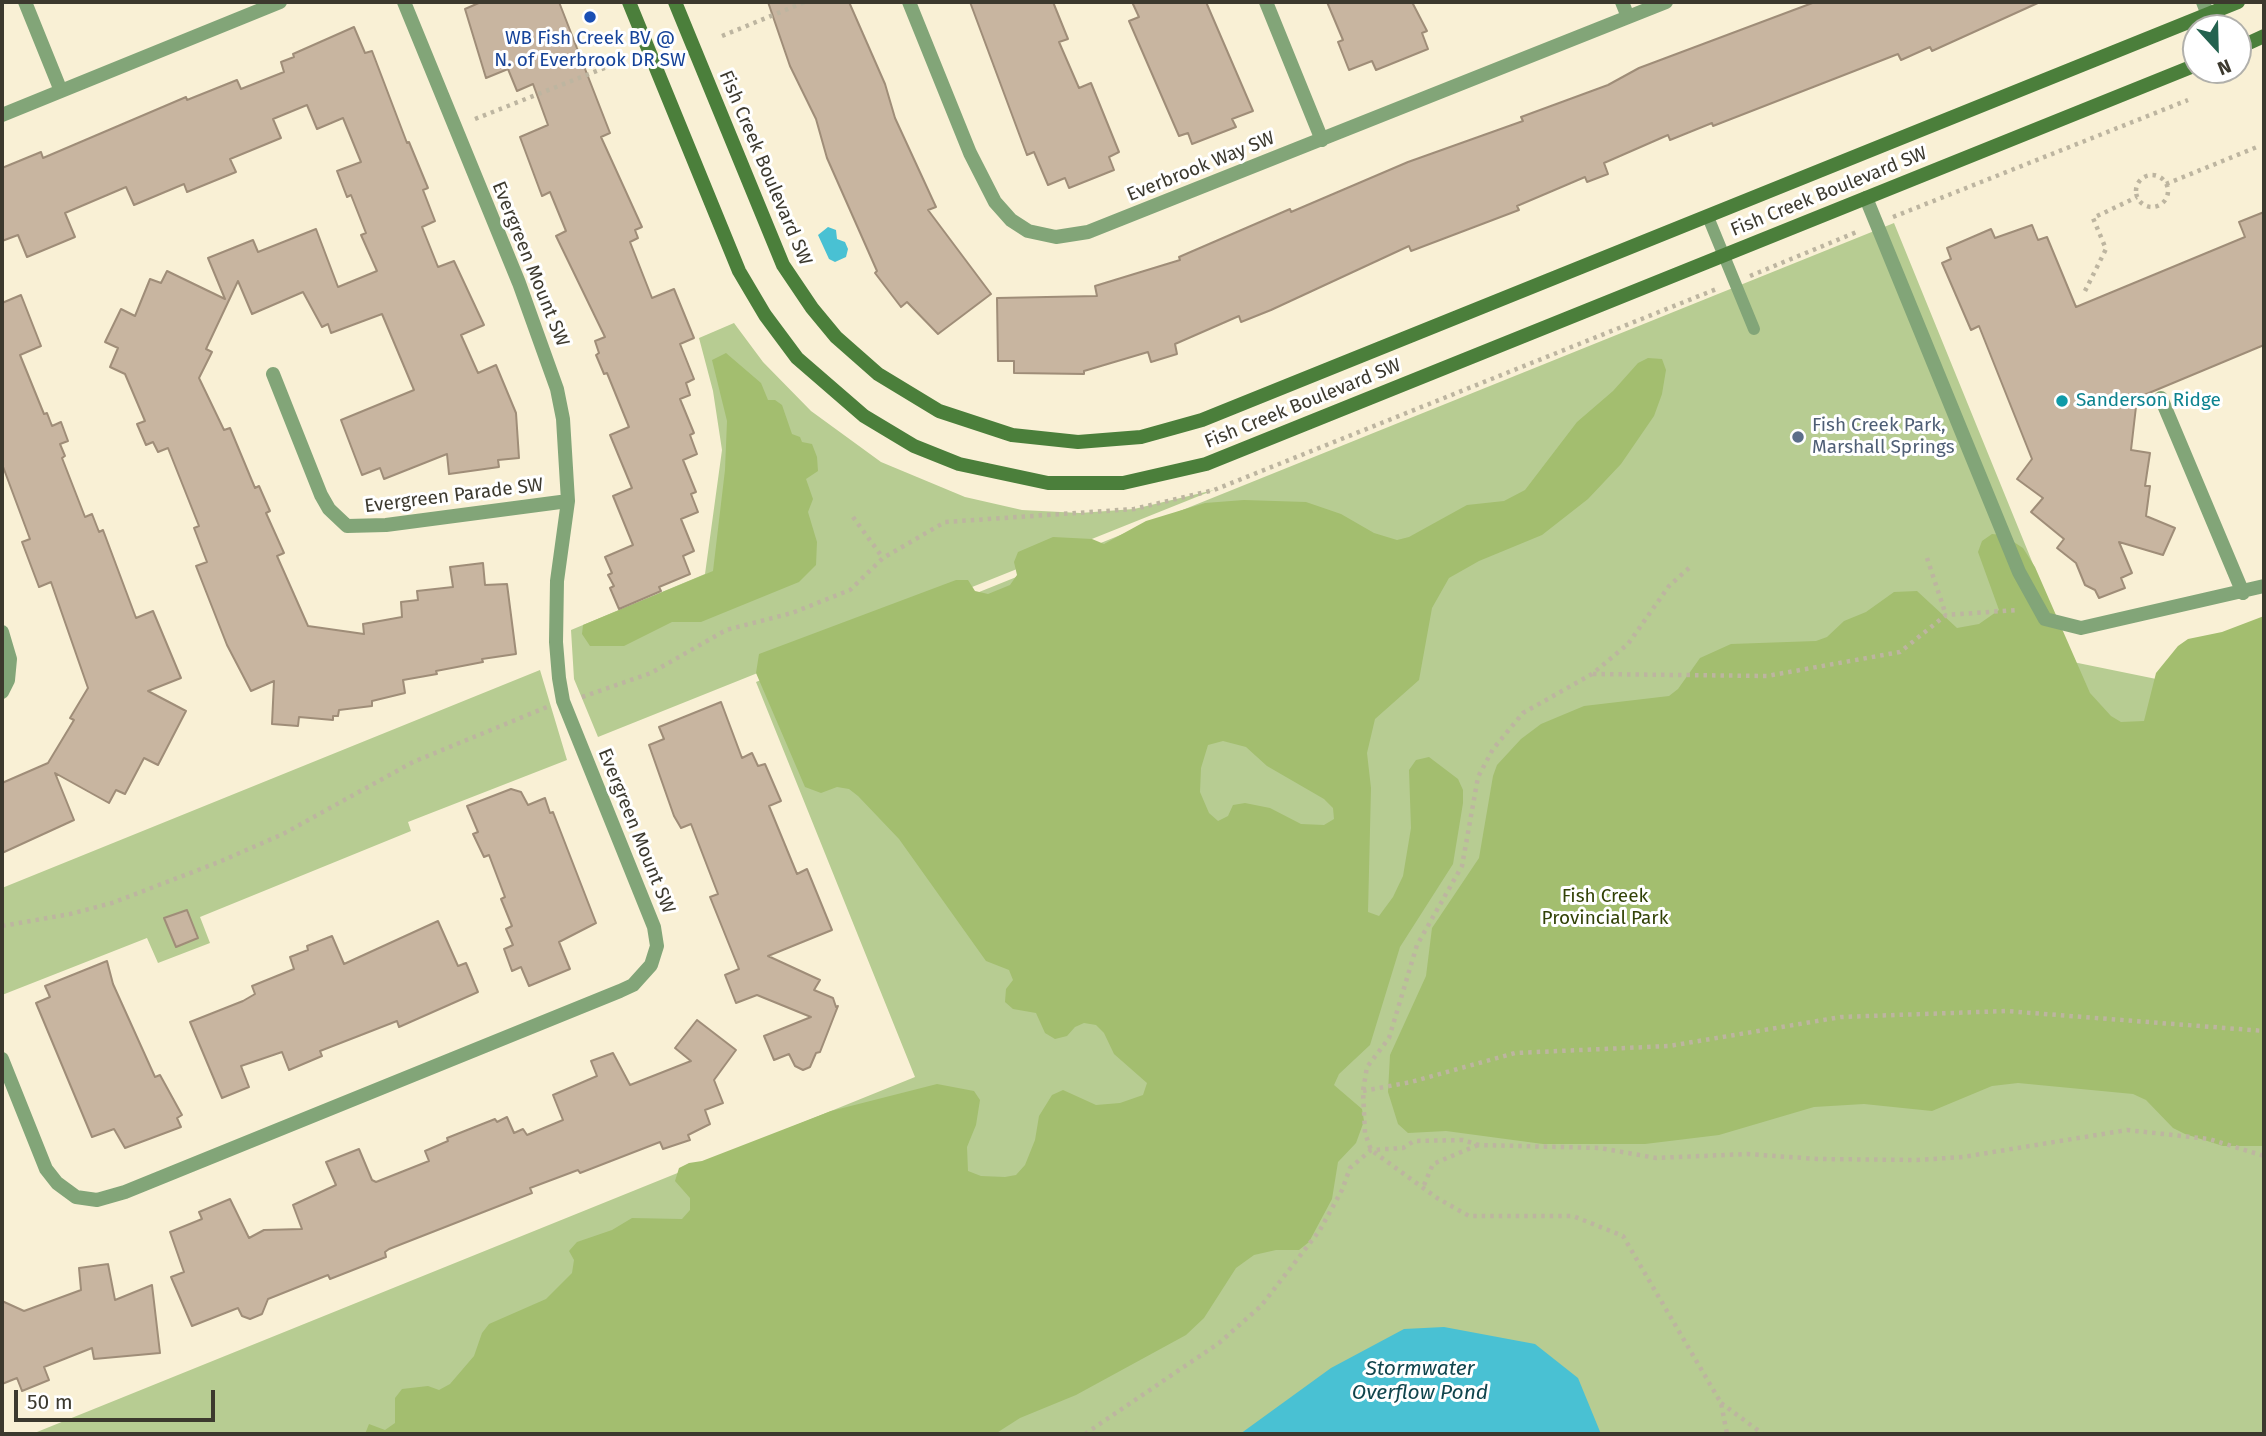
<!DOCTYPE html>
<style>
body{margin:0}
#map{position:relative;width:2266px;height:1436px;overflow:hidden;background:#f9f0d5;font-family:"Fira Sans",sans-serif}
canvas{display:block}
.frame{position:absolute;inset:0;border:4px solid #3c392e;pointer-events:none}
.north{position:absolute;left:2182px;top:14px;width:70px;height:70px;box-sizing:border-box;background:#fff;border:2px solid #b1b0ab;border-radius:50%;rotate:158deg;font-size:19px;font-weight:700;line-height:28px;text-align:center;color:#3c392e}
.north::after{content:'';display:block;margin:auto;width:24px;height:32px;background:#24624f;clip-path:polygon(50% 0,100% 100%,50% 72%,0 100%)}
.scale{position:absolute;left:14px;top:1390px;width:201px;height:32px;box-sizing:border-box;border:4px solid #3c392e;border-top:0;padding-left:9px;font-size:21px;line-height:24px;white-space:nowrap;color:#3c392e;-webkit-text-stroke:5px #fff;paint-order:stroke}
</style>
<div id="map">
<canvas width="2266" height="1436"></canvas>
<div class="frame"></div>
<div class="north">N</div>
<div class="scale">50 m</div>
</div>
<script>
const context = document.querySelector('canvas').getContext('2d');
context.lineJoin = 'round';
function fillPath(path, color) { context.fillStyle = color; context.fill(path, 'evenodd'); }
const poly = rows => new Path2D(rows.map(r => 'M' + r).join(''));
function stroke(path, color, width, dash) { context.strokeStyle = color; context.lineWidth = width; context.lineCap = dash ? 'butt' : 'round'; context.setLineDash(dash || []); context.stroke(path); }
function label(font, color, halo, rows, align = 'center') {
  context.font = font + ' "Fira Sans",sans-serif'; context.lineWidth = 6; context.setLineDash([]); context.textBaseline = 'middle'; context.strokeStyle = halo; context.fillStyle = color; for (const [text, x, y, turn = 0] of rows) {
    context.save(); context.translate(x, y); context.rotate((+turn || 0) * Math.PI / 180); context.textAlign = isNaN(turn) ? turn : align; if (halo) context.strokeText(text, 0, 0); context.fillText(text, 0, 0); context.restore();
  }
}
fillPath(poly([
 [1894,223,2073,662,2264,701,2264,1434,32,1434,915,1077,756,682],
 [734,323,763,362,811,411,881,462,965,497,1022,510,1080,513,1134,509,1214,490,598,737,574,679,571,630,705,574,722,450,713,391,699,338],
 [540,670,567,760,408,822,411,831,200,917,210,943,158,963,147,938,2,995,2,888]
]), '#b7cc92');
fillPath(poly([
 [726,353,761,383,768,400,775,400,782,405,792,434,800,437,802,442,812,444,817,457,818,471,806,479,813,499,808,512,817,542,816,565,799,582,701,622,672,622,624,646,590,646,582,634,583,625,713,571,725,470,727,421,712,360],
 [1648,358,1662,359,1666,370,1662,394,1654,416,1621,464,1588,499,1542,535,1479,561,1449,578,1432,608,1419,680,1375,719,1367,753,1371,788,1368,912,1379,916,1393,897,1403,876,1411,828,1409,770,1416,760,1429,757,1458,779,1463,790,1463,803,1453,864,1400,947,1370,1045,1339,1074,1334,1085,1362,1109,1364,1121,1356,1143,1338,1162,1332,1199,1309,1242,1299,1250,1276,1250,1254,1255,1236,1268,1204,1318,1186,1335,1076,1395,1020,1418,995,1434,365,1434,369,1424,385,1430,395,1423,395,1398,402,1389,428,1386,439,1390,450,1384,474,1356,482,1333,489,1324,546,1299,572,1273,574,1260,569,1251,577,1242,612,1230,632,1218,682,1219,690,1210,690,1198,675,1181,679,1168,689,1163,702,1161,831,1111,937,1084,974,1091,980,1100,976,1125,967,1147,968,1171,981,1176,1005,1177,1016,1175,1025,1165,1035,1140,1039,1116,1052,1095,1063,1090,1096,1105,1120,1103,1143,1095,1147,1083,1114,1054,1104,1033,1096,1025,1084,1023,1075,1027,1067,1036,1055,1039,1045,1033,1036,1013,1013,1009,1005,1002,1006,989,1013,980,1009,970,986,961,899,839,858,796,849,789,837,787,821,793,805,787,756,673,759,654,956,580,968,580,975,591,988,594,1010,585,1017,575,1014,562,1018,552,1053,537,1092,539,1104,544,1146,521,1205,503,1244,500,1306,502,1341,514,1374,533,1397,540,1409,537,1467,505,1504,501,1525,490,1577,422,1613,391,1638,363],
 [1223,741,1246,747,1267,766,1324,799,1333,808,1334,819,1324,825,1301,824,1270,808,1245,803,1233,805,1228,816,1218,821,1209,813,1200,792,1201,768,1208,745],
 [1992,534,2003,535,2023,548,2035,567,2090,693,2111,716,2121,722,2144,721,2156,673,2178,646,2188,639,2222,632,2264,616,2264,1146,2223,1146,2185,1134,2173,1128,2146,1100,2133,1094,2018,1083,1992,1086,1932,1111,1864,1104,1814,1107,1719,1135,1645,1144,1543,1144,1446,1131,1408,1133,1398,1124,1388,1092,1390,1055,1426,976,1432,928,1479,858,1493,776,1497,765,1521,739,1541,724,1584,706,1669,696,1678,689,1700,658,1731,644,1816,641,1827,637,1844,621,1866,612,1894,592,1917,591,1957,628,1979,624,1999,610,1978,552,1982,541]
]), '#a3be6f');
fillPath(poly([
 [828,227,836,230,837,239,845,242,848,249,846,257,835,262,829,259,818,235],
 [1444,1327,1535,1344,1578,1378,1601,1434,1240,1434,1331,1368,1404,1329]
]), '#49c1d3');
const building = poly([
 [481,2,559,2,610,133,601,137,642,227,635,230,638,238,630,242,652,298,674,289,694,338,680,344,694,379,686,383,690,395,680,399,694,433,690,435,697,454,683,460,696,492,691,494,698,512,681,519,694,551,683,556,690,574,659,587,661,591,619,609,610,588,614,586,608,575,612,573,605,557,633,545,613,496,632,488,610,435,629,427,607,373,604,374,596,355,599,353,595,341,605,337,556,236,566,231,550,192,542,196,520,137,548,125,533,84,517,91,508,69,486,78,465,9,481,2],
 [768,2,849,2,885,84,895,118,936,207,928,210,991,294,938,334,907,302,901,307,875,273,877,271,827,158,816,119,790,66,768,2],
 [970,2,1053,2,1068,39,1059,42,1079,88,1091,83,1119,152,1109,157,1114,170,1069,188,1065,178,1048,185,1034,152,1027,155,970,2],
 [1132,2,1206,2,1253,111,1232,119,1236,127,1192,144,1188,133,1179,136,1129,21,1139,17,1132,2],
 [1327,2,1412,2,1427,31,1422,33,1428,49,1376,70,1372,61,1349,70,1338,42,1343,40,1327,2],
 [1815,2,2040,2,1932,51,1930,47,1901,60,1898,54,1713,126,1712,123,1670,140,1668,135,1604,163,1608,174,1587,182,1585,177,1517,206,1519,210,1411,251,1409,246,1271,310,1241,322,1239,316,1175,344,1177,354,1151,362,1148,352,1084,371,1084,374,1014,373,1014,361,998,361,997,298,1097,296,1095,286,1180,260,1179,257,1290,209,1291,212,1408,162,1523,121,1521,117,1608,85,1639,68,1815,2],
 [354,27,365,53,372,51,407,143,409,142,428,188,423,190,435,221,422,227,438,267,454,261,484,325,461,335,478,373,496,365,516,413,519,458,498,460,499,467,449,474,447,454,384,479,380,468,362,475,341,420,414,390,382,314,331,333,328,324,322,327,303,292,252,314,238,281,206,349,212,352,199,378,224,430,230,428,255,488,259,486,270,511,266,513,284,553,277,556,308,626,364,634,363,624,402,617,401,602,418,600,417,591,453,587,450,567,483,563,485,585,507,584,516,654,482,659,483,662,436,671,437,674,403,680,405,693,372,701,372,706,339,710,338,716,333,716,333,720,299,717,298,726,272,724,274,681,251,691,227,645,196,566,207,562,194,528,199,526,168,448,158,452,153,442,146,445,137,424,145,421,125,374,110,367,118,348,105,342,121,309,135,316,150,279,161,283,167,271,225,299,208,258,253,240,258,252,316,229,338,287,377,271,361,235,366,233,351,195,347,197,337,171,361,162,343,118,317,129,307,105,273,119,281,138,230,159,236,172,187,192,184,184,134,205,126,187,65,213,75,237,27,257,18,235,2,241,2,168,41,152,43,158,186,97,187,100,237,80,241,89,284,72,281,62,294,57,293,54,354,27],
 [2264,212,2264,345,2137,398,2131,450,2150,453,2145,486,2150,486,2146,516,2175,528,2163,555,2119,542,2132,573,2121,578,2125,588,2099,598,2095,590,2085,585,2076,563,2057,548,2064,539,2031,512,2043,498,2017,479,2032,459,1979,326,1971,330,1942,263,1951,259,1947,248,1991,229,1995,238,2032,225,2038,240,2047,237,2076,307,2245,237,2239,222,2264,212],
 [21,295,41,346,20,355,44,414,47,413,52,426,61,422,68,441,60,444,65,456,62,458,85,517,92,514,99,532,103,530,136,618,153,611,181,678,148,691,186,711,158,765,144,758,125,794,116,790,109,803,55,773,74,820,2,853,2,783,48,763,74,720,70,718,88,688,51,582,39,587,22,542,30,539,2,464,2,303,21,295],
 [721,702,742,758,752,753,758,766,765,764,781,801,769,806,797,874,807,869,832,930,768,956,820,980,814,990,833,998,836,1007,838,1006,820,1052,816,1053,810,1067,803,1070,795,1066,789,1054,774,1060,764,1036,811,1017,757,995,736,1003,725,975,739,969,710,897,718,894,691,824,681,828,674,816,649,745,664,739,659,727,721,702],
 [511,789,521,792,528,805,545,798,550,813,553,812,596,923,559,942,570,969,529,986,521,967,512,971,504,949,513,945,506,929,512,926,501,899,505,897,489,855,484,857,473,834,478,832,467,806,511,789],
 [187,910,198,938,176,947,164,918,187,910],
 [438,921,458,966,466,963,478,992,399,1027,397,1021,320,1051,322,1056,289,1070,282,1052,241,1066,249,1087,222,1098,190,1022,243,1001,255,994,252,986,294,969,290,957,308,950,307,946,332,936,344,964,438,921],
 [107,961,113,984,155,1077,160,1075,182,1115,177,1118,181,1127,125,1148,114,1129,92,1137,36,1003,50,997,45,986,107,961],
 [697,1020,736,1050,714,1080,723,1103,705,1110,710,1124,688,1135,690,1140,663,1149,660,1142,580,1173,578,1170,530,1188,532,1193,389,1249,385,1252,386,1257,330,1279,328,1275,268,1299,262,1314,250,1319,242,1316,238,1308,192,1326,171,1277,184,1272,170,1232,202,1219,199,1212,230,1199,249,1238,264,1230,302,1229,293,1205,336,1185,326,1162,359,1149,372,1180,376,1182,429,1161,425,1151,448,1141,447,1138,495,1119,497,1122,507,1117,514,1133,523,1129,527,1135,563,1120,553,1095,597,1076,591,1061,613,1053,630,1085,691,1061,675,1048,697,1020],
 [108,1264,115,1300,152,1285,160,1353,94,1359,92,1348,44,1367,49,1380,22,1391,17,1378,2,1384,2,1301,24,1311,81,1290,79,1268,108,1264]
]);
fillPath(building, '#c8b5a0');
stroke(building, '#9f8d78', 2);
stroke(poly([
 [722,36,805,2],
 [475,119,622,61],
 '2136 191a16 16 0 1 1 32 0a16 16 0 1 1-32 0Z',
 [2166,184,2257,147],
 [1893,217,2188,100],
 [1750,276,1859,231],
 [2085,291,2106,249,2093,218,2137,197],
 [853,517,883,558],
 [1927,558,1946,615],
 [1689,568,1669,586,1628,644,1592,674,1523,713,1493,749,1478,777,1462,866,1417,945,1389,1038,1367,1067,1363,1091,1365,1133,1371,1150,1437,1198,1469,1216,1573,1216,1623,1236,1721,1403,1727,1434],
 [1593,674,1767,676,1900,652,1946,615,2017,610],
 [582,697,651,673,726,630,792,613,850,590,883,558,945,522,1134,509,1214,490,1719,288],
 [2,926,70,914,112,903,219,862,283,834,413,762,547,707],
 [1363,1091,1411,1082,1515,1053,1669,1046,1841,1017,2006,1011,2264,1031],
 [1424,1185,1433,1164,1478,1145],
 [1721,1403,1763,1434],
 [1085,1434,1219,1343,1261,1306,1320,1230,1342,1190,1350,1168,1371,1150,1403,1148,1414,1141,1463,1140,1479,1145,1600,1148,1656,1158,1747,1154,1817,1159,1917,1160,1963,1157,2127,1130,2209,1139,2264,1156]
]), '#bdb5a0', 4.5, [3.5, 5]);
stroke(poly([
 [1708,217,1754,329]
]), '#82a578', 12);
stroke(poly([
 [25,2,61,91],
 [909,2,970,153,995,202,1011,220,1028,231,1056,237,1088,232,1666,2],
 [1266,2,1322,140],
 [1622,2,1628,17],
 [2203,2,2213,28],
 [2,115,280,2],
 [1866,198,2019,572,2045,619,2081,628,2264,586],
 [273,374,321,495,329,509,347,526,386,525,568,501],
 [2161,398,2243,593],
 [2,632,10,659,8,680,2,692],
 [2,1059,46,1169,57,1183,76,1197,97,1200,125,1192,620,991,633,985,651,965,657,946,654,927,563,701,559,678,556,642,557,581,568,501,563,419,557,389,519,283,404,2]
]), '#82a578', 14);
stroke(poly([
 [629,2,739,271,765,315,797,358,864,416,914,446,959,464,1048,483,1123,483,1206,464,2196,65],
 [675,2,783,265,812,308,836,337,878,374,939,411,1012,435,1078,442,1141,437,1202,420,2238,2],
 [2238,48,2264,36]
]), '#4b7f3b', 14);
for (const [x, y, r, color] of [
 [590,17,7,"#1a4fb4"],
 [2062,401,7,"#0f9aa8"],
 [1798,437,7,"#5c6f8a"]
]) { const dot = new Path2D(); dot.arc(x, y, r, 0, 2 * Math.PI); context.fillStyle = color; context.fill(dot); stroke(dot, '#fff', 2.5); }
label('19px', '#164399', '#fff', [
 ["WB Fish Creek BV @",590,39],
 ["N. of Everbrook DR SW",590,61]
]);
label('19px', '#3c392e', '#fff', [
 ["Everbrook Way SW",1201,167,-22],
 ["Fish Creek Boulevard SW",765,168,67],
 ["Fish Creek Boulevard SW",1829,192,-22],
 ["Evergreen Mount SW",530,264,68],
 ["Fish Creek Boulevard SW",1303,404,-22],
 ["Evergreen Parade SW",454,496,-7],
 ["Evergreen Mount SW",636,831,68]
]);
label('19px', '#0d838f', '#fff', [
 ["Sanderson Ridge",2076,401]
], 'left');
label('19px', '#4e5e75', '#fff', [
 ["Fish Creek Park,",1812,426],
 ["Marshall Springs",1812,448]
], 'left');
label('19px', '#324206', '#fff', [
 ["Fish Creek",1605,897],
 ["Provincial Park",1605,919]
]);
label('italic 21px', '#10454d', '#fff', [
 ["Stormwater",1420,1369],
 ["Overflow Pond",1420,1393]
]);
</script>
